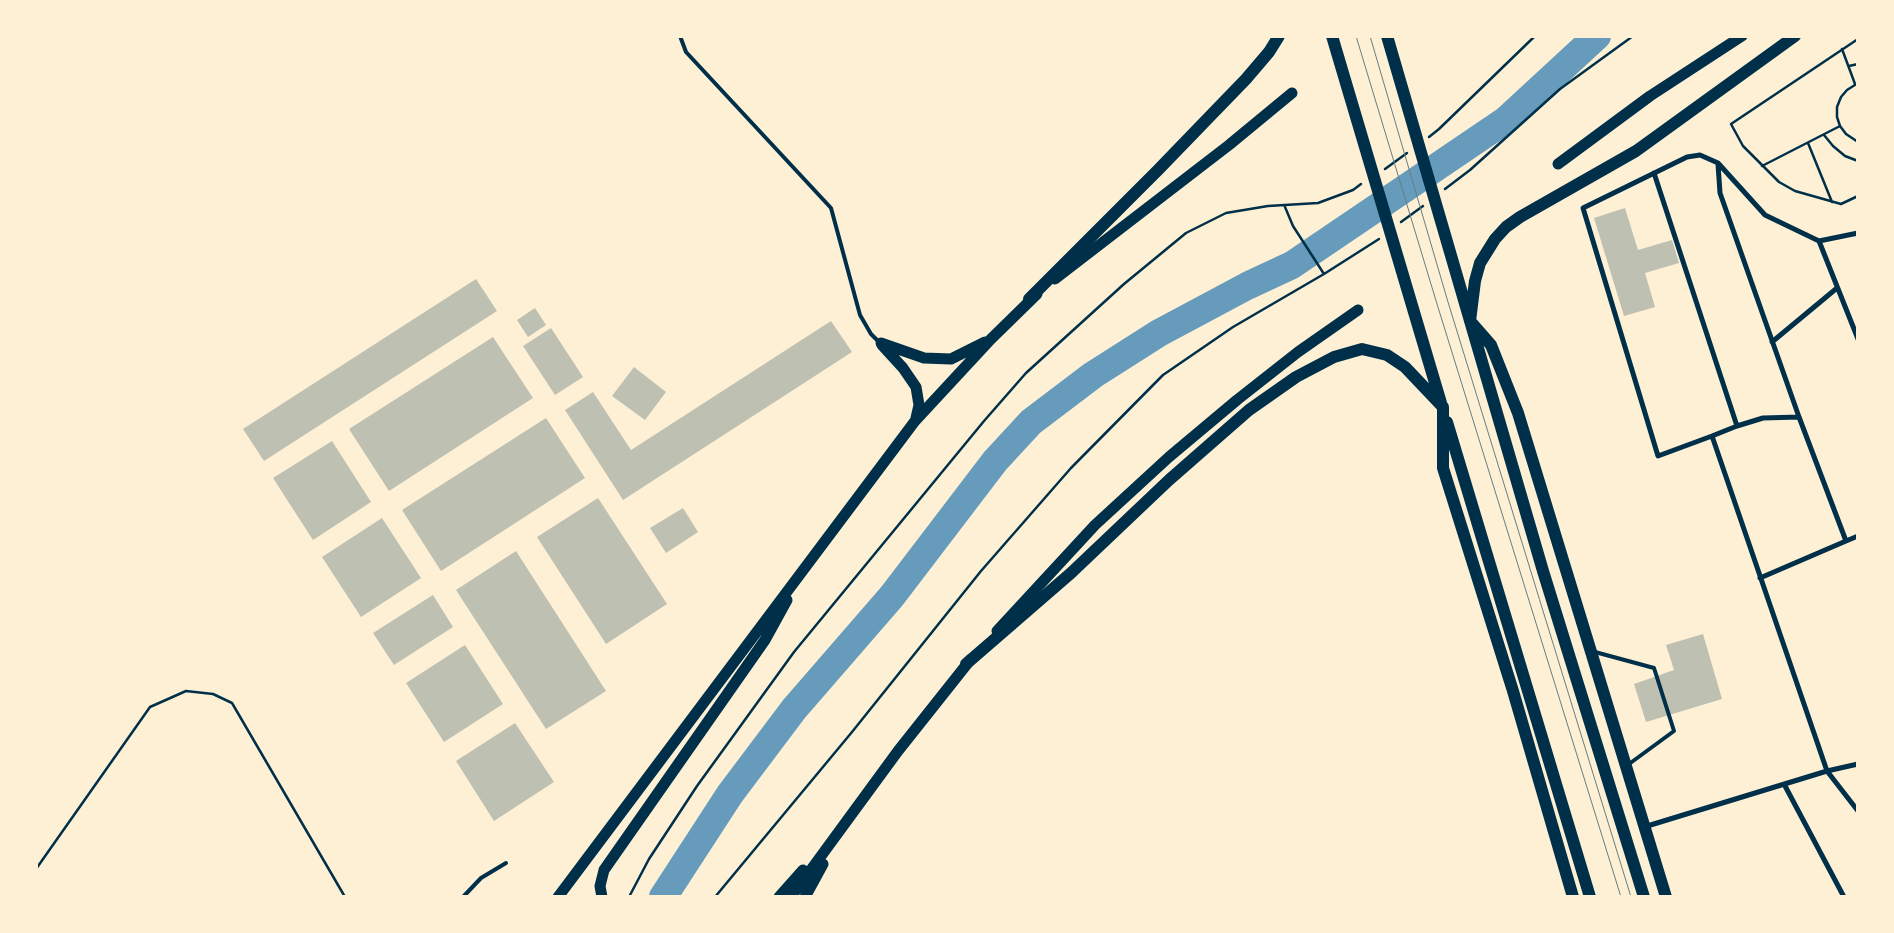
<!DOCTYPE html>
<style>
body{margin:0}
#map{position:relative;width:1894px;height:933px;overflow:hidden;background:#fdf0d5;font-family:"Noto Sans",sans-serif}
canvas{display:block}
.frame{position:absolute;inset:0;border:38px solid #fdf0d5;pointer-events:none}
</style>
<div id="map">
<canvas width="1894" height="933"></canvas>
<div class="frame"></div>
</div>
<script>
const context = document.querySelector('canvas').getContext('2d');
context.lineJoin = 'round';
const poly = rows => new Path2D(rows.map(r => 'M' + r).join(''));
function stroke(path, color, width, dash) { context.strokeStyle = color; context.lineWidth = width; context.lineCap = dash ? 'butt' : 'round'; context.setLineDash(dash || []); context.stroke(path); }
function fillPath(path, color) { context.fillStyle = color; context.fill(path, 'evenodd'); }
stroke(poly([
 [663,897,730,794,794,709,892,596,995,461,1031,422,1093,375,1159,333,1247,286,1292,265,1506,120,1597,36]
]), '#669bbc', 28);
fillPath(poly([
 [1625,208,1638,250,1672,240,1679,263,1645,273,1655,307,1624,316,1594,218],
 [476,279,497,311,264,461,243,429],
 [535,308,546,325,528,337,517,320],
 [831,321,852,352,623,500,565,410,593,392,631,450],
 [551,328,583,377,555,395,523,346],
 [493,337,533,398,389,491,349,429],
 [634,367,666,392,645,420,612,396],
 [546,418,585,478,441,571,402,510],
 [332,441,371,502,313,540,273,478],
 [598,498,667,604,606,644,537,537],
 [683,508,698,532,666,553,650,528],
 [382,518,421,578,361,617,322,557],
 [516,551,606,691,546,729,456,590],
 [433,595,453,627,394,665,373,633],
 [1703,634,1722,699,1646,722,1634,684,1674,670,1666,645],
 [465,645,503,704,444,742,406,683],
 [515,723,554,782,494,821,456,761]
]), '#bec0b2');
stroke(poly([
 [1858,39,1731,124,1743,146,1779,182,1795,191,1841,204,1858,196],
 [1842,49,1855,84],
 [1849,66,1858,64],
 [1858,83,1847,90,1841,97,1837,107,1837,117,1840,126,1846,134,1858,142],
 [1824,135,1833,146,1845,156,1858,161],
 [1429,137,1439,129,1535,36],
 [1808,143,1832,202],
 [1762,166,1840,126],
 [1385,169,1407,153],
 [1445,189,1470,170,1560,89,1633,36],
 [1285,207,1293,226,1324,274],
 [1401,222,1423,206],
 [36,869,150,707,186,691,213,694,232,703,345,897],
 [629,897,649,859,697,786,794,652,984,421,1026,373,1124,284,1186,233,1226,213,1268,206,1318,203,1353,190,1361,184],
 [715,897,852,732,981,571,1071,468,1163,375,1233,327,1324,274,1379,239]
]), '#003049', 2.5);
stroke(poly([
 [680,36,686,52,831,208,860,315,871,334,880,343],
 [1595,652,1654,668,1674,731,1629,764],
 [463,897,481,878,506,863]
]), '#003049', 4);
stroke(poly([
 [1718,164,1720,193,1799,417,1846,541,1760,578],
 [1654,173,1737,426,1712,436,1827,771,1858,811],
 [1819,241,1858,339],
 [1772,342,1837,288],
 [1737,426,1763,418,1799,417],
 [1712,436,1658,456,1583,208,1687,157,1700,155,1718,163,1765,215,1819,241,1858,233],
 [1846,541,1858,536],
 [1784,784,1844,897],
 [1644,827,1827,771,1858,764]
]), '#003049', 5);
stroke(poly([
 [1558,164,1650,96,1742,36],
 [1055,279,1229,145,1292,93],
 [881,343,924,358,951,359,985,342],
 [882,345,903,368,916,387,919,405,916,418],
 [997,631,1095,525,1169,457,1237,400,1298,352,1358,310],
 [558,897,915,421,991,339,1037,294],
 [602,897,600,886,604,870,765,640,787,600],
 [779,897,803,870],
 [791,897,898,751,971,659],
 [805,897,823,864]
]), '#003049', 11);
stroke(poly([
 [1332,36,1441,403],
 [1387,36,1543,571,1644,897],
 [1029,299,1158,170,1246,79,1269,52,1279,36],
 [1447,422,1590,897],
 [966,664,1071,573,1169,480,1249,410,1296,377,1334,357,1362,349,1387,355,1405,367,1443,407,1443,468,1513,691,1573,897],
 [1666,897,1518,413,1491,345,1470,321,1475,281,1480,263,1495,239,1506,227,1520,217,1636,151,1795,36]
]), '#003049', 12);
stroke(poly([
 [1356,36,1437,304,1621,897],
 [1370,36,1448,302,1631,897]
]), '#657d81', 1);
</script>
